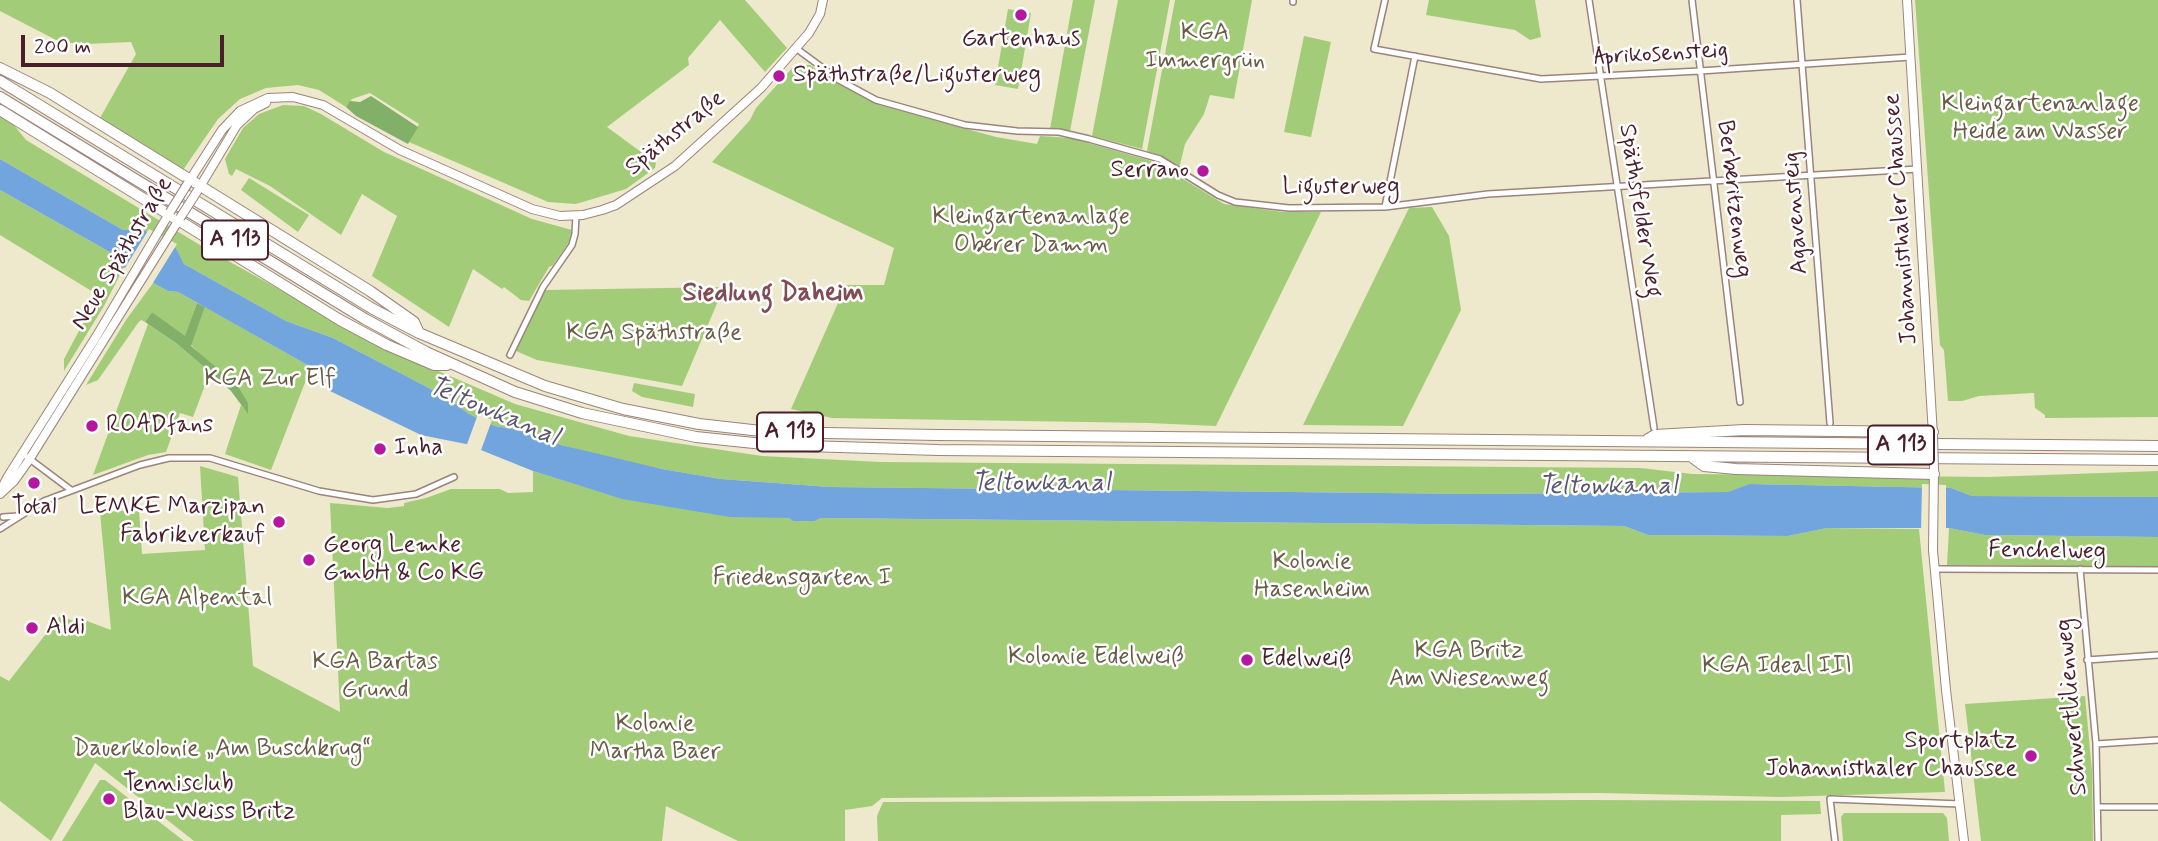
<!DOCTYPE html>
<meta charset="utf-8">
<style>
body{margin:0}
#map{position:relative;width:2158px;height:841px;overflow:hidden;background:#eee8cd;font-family:Mynerve,sans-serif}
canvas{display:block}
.scale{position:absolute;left:21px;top:35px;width:203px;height:32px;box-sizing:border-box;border:4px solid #4a1f2b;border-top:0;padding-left:9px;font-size:21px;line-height:24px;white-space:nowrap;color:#4a1f2b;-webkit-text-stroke:5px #fff;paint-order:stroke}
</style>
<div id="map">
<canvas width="2158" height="841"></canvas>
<div class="scale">200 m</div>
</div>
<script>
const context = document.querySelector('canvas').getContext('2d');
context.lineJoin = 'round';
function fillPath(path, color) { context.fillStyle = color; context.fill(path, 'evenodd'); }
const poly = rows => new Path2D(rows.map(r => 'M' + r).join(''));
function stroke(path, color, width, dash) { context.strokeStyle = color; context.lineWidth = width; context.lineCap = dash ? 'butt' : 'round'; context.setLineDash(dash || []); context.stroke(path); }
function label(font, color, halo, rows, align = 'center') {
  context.font = font + ' Mynerve,sans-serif'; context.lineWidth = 5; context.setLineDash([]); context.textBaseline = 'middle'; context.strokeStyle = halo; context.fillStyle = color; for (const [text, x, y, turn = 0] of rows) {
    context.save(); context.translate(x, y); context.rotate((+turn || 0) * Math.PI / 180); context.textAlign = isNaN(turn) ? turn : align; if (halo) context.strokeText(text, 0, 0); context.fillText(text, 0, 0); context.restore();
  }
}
fillPath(poly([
 [0,0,745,0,787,48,765,72,720,20,688,58,689,65,607,127,656,163,655,168,626,189,576,204,548,202,409,142,419,124,370,93,352,99,346,107,319,90,298,85,266,88,240,99,218,119,183,170,100,118,136,54,131,42,85,44,60,42,0,11],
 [1073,0,1095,0,1070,131,1050,129],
 [1118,0,1170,0,1142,149,1092,136],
 [1175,0,1252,0,1234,99,1210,95,1204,114,1185,144,1179,169,1147,151],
 [1429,0,1535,0,1541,37,1530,40,1515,30,1426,15],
 [1915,0,2158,0,2158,417,2045,418,2045,415,2035,408,2034,393,1979,396,1962,401,1948,401,1944,350,1940,345],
 [1008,9,1031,13,1018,89,995,85],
 [1304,36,1331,42,1311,137,1284,132],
 [795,65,810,65,837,83,880,105,996,137,1037,144,1040,136,1071,138,1148,160,1160,165,1224,204,1283,212,1321,212,1216,426,1149,423,832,418,791,409,846,285,884,285,894,248,712,162,750,120,756,108],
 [283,105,304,106,321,114,384,152,532,219,572,230,569,242,553,265,549,267,529,301,521,300,504,287,502,289,473,269,449,327,372,276,397,216,362,194,341,235,270,186,236,169,232,176,229,174,225,159,243,128,259,114],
 [0,116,14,125,26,140,205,248,322,313,422,364,515,404,629,436,762,456,880,462,1641,468,1692,474,1988,477,2158,471,2158,497,1972,496,1951,488,1749,484,1729,492,1475,494,830,487,721,479,662,469,618,460,561,445,519,430,495,426,469,414,446,397,333,338,286,321,184,264,176,248,142,229,123,230,0,159],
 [249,178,309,215,298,232,241,190],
 [0,190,115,255,124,267,104,306,64,371,64,359,98,295,0,235],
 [1432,207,1449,236,1461,310,1403,426,1303,425,1409,208],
 [153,283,168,291,178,292,197,303,185,337,152,312,145,322,141,320,138,323,98,380,86,385,126,320],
 [724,287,682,386,537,360,516,351,545,290],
 [205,307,311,367,271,470,225,454,241,405,248,413,248,403,191,345],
 [148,324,176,343,210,372,193,417,180,413,166,452,148,455,93,475],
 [634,383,695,394,693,407,642,397,632,391],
 [200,466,238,477,253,666,340,712,330,503,388,508,404,506,404,503,426,498,451,489,500,489,508,493,533,492,533,471,623,499,790,518,793,521,815,521,821,518,1624,526,1648,535,1788,536,1827,528,1919,529,1945,792,1781,797,1599,793,882,798,872,806,845,810,845,841,738,841,666,806,662,841,194,841,95,763,51,841,0,801,0,676,9,681,60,616,84,625,87,621,111,630,100,512,139,510,142,554,205,550],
 [1949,528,1985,535,2158,537,2158,567,1947,565],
 [2085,696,2092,771,2093,841,1981,841,1965,704],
 [100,780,105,780,184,841,62,841],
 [1588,800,1820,801,1821,814,1781,815,1781,841,878,841,877,816,883,802],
 [1844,813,1943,813,1947,818,1949,841,1843,841,1841,817]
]), '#a3cc78');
fillPath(poly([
 [371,96,418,127,408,144,356,116,346,107,350,101,360,102],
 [197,303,205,307,191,346,237,385,248,403,248,414,231,391,210,372,176,343,145,322,152,312,185,336]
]), '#82b068');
fillPath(poly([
 [0,159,123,230,142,229,176,248,184,264,286,321,333,338,446,397,469,414,495,426,519,430,561,445,662,469,721,479,830,487,1475,494,1728,492,1749,484,1951,488,1972,496,2158,497,2158,537,1985,535,1949,528,1827,528,1788,536,1648,535,1624,526,821,518,815,521,793,521,789,518,730,517,622,499,533,471,466,444,421,435,330,391,311,367,178,292,168,291,123,267,115,255,0,190]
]), '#72a5de');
fillPath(poly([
 [149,229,177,244,151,286,123,271],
 [478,414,492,420,480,453,466,447],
 [1922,484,1946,485,1946,532,1921,532]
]), '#eee8cd');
const street = poly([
 [1385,0,1374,49,1541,79,1700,71,1911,57],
 [1589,0,1654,428],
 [1692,0,1740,402],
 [1797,0,1830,423],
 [1293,2,1293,0],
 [797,49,839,80,876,100,965,125,1017,131,1059,132,1089,139,1160,159,1218,195,1235,202,1289,208,1385,207,1488,194,1918,169],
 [1385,207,1415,56],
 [510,355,543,287,572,245,575,234,576,216],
 [23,454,71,490],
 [3,517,18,516],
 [0,529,44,501,140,465,169,458,210,458,319,491,373,500,416,494,454,477],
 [1936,569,2158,570],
 [2080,569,2096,744,2098,841],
 [2087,660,2158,655],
 [2096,744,2158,740],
 [2099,807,2158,807],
 [1835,841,1830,799,1960,804]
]);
const secondary = poly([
 [1907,0,1933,435],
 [188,183,222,130,240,111,268,98,293,97,323,105,400,150,532,209,560,216,583,215,602,210,616,205,675,166,761,88,809,33,820,14,823,0],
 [198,190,237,125,254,109,266,103],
 [1934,469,1933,550,1946,690,1964,841],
 [1,490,7,478,96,337,170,212],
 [0,494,14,481,29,460,180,218]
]);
const highway = poly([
 [0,68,50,93,370,291,414,322,419,333],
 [0,81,373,309,419,333,545,386,623,409,699,424,770,432,938,435,2158,446],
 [0,97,365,319,426,352,515,392,582,413,696,437,773,445,938,450,2158,460],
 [0,110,340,320,387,345,434,365,447,365],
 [1648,439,1655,435,1744,430,1933,432],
 [1693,458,1704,466,1736,469,1934,474]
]);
stroke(street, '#9c847c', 8);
stroke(secondary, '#9c847c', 10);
stroke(highway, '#9c847c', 12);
stroke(street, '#fff', 5);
stroke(secondary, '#fff', 8);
stroke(highway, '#fff', 10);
const secondaryBridge = poly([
 [170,212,188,183],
 [180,218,198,190],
 [1933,435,1934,469]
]);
stroke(secondaryBridge, '#9c847c', 10, []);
stroke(secondaryBridge, '#fff', 8);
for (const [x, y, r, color] of [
 [1021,15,7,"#b5179e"],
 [779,76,7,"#b5179e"],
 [1203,171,7,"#b5179e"],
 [92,426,7,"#b5179e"],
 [380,449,7,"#b5179e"],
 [34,483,7,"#b5179e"],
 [279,522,7,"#b5179e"],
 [309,560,7,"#b5179e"],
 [32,628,7,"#b5179e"],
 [1247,660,7,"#b5179e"],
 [2031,756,7,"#b5179e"],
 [109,799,7,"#b5179e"]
]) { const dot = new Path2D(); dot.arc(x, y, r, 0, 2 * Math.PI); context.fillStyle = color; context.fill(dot); stroke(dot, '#fff', 2.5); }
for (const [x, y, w] of [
 [235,240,66],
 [790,432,66],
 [1901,445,66]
]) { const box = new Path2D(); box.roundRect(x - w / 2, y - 19.5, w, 39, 5); context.fillStyle = '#fff'; context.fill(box); stroke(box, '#4a1f2b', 2); }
label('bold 23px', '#4a1f2b', null, [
 ["A 113",235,240],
 ["A 113",790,432],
 ["A 113",1901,445]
]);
label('24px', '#695c46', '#fff', [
 ["KGA",1205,34],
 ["Immergrün",1205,62],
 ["Kleingartenanlage",2040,105],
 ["Heide am Wasser",2040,133],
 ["Kleingartenanlage",1031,218],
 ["Oberer Damm",1031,246],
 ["KGA Späthstraße",654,334],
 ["KGA Zur Elf",270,380],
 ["Kolonie",1312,563],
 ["Hasenheim",1312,591],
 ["Friedensgarten I",802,579],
 ["KGA Alpental",197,599],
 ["KGA Britz",1469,652],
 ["Am Wiesenweg",1469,680],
 ["Kolonie Edelweiß",1096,658],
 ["KGA Bartas",375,663],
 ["Grund",375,691],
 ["KGA Ideal III",1777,667],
 ["Kolonie",655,725],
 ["Martha Baer",655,753],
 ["Dauerkolonie „Am Buschkrug“",222,750]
]);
label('24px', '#4a1f2b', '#fff', [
 ["Gartenhaus",1021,40,"center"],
 ["Späthstraße/Ligusterweg",793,76],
 ["Serrano",1189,171,"right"],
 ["ROADfans",106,426],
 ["Inha",394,449],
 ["Total",34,508,"center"],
 ["LEMKE Marzipan",265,508,"right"],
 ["Fabrikverkauf",265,536,"right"],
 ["Georg Lemke",323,546],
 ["GmbH & Co KG",323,574],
 ["Aldi",46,628],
 ["Edelweiß",1261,660],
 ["Sportplatz",2017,742,"right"],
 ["Johannisthaler Chaussee",2017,770,"right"],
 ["Tennisclub",123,785],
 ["Blau-Weiss Britz",123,813]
], 'left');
label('24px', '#4a1f2b', '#fff', [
 ["Aprikosensteig",1661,55,-3],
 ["Späthstraße",676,134,-39],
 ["Ligusterweg",1341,188],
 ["Berberitzenweg",1733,199,83],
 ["Späthsfelder Weg",1639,211,81],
 ["Agavensteig",1797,213,-94],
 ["Johannisthaler Chaussee",1902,219,-94],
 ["Neue Späthstraße",123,254,-59],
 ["Fenchelweg",2047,552,1],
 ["Schwertlilienweg",2073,707,-95]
]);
label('bold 26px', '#814c53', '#fff', [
 ["Siedlung Daheim",773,295]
]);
label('italic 26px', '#5a5573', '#fff', [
 ["Teltowkanal",493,413,23],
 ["Teltowkanal",1041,485],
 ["Teltowkanal",1608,488]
]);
</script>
